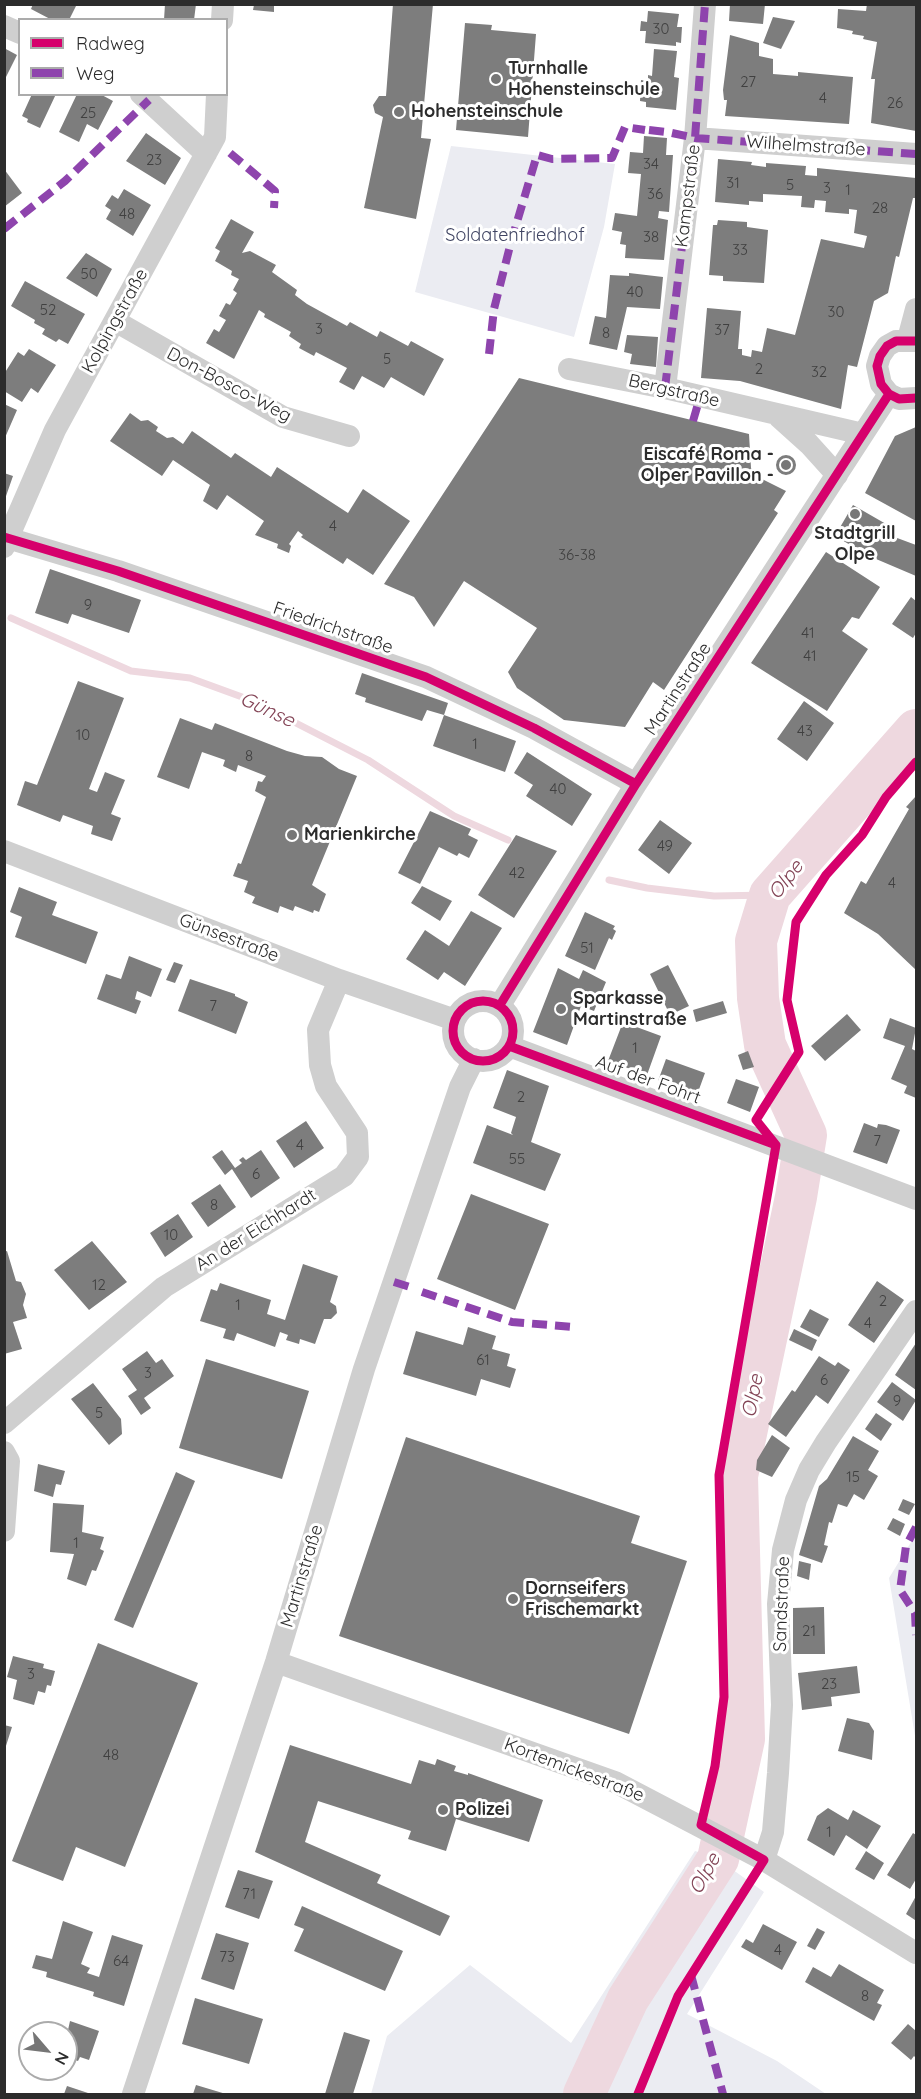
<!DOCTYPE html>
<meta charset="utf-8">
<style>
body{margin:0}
#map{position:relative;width:921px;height:2099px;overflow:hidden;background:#fff;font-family:Quicksand,sans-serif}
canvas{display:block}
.frame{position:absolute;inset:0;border:6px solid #2c2c2c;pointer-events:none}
.legend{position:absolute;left:18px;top:18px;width:210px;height:78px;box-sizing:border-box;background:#fff;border:2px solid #ababab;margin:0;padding:8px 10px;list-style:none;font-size:18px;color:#2c2c2c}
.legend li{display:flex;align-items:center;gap:12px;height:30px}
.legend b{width:30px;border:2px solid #ababab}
.north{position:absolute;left:18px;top:2021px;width:60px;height:60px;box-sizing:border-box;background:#fff;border:2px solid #ababab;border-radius:50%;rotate:118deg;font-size:16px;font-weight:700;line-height:24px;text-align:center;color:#2c2c2c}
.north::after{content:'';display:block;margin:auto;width:21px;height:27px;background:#767676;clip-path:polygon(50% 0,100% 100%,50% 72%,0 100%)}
</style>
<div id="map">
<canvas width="921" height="2099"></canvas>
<div class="frame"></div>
<ul class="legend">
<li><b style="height:8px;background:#d6006c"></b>Radweg</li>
<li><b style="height:8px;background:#8e44ad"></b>Weg</li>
</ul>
<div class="north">N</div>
</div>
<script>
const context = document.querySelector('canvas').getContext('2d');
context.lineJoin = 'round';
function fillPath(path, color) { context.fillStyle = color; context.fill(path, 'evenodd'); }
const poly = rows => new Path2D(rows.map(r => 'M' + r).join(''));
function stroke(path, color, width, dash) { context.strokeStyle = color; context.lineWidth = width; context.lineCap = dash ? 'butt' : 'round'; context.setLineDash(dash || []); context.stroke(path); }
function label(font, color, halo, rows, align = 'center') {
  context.font = font + ' Quicksand,sans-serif'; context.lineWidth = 6; context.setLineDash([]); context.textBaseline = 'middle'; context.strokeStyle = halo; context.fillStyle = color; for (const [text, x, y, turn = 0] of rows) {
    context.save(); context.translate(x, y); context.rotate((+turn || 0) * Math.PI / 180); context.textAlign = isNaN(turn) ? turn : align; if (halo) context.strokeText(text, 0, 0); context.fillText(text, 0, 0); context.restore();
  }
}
fillPath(poly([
 [451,146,615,164,604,227,574,337,415,292],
 [916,1534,916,1742,889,1578],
 [695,1851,715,1857,764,1892,687,2014,777,2061,826,2094,371,2094,387,2036,470,1965,571,2043]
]), '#ebecf2');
stroke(poly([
 [11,618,131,671,190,678,253,701,368,760,454,816,508,840],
 [609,880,647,888,714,896,770,895]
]), '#eed8df', 7);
stroke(poly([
 [584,2094,628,1999,718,1859,744,1739,737,1476,796,1197,806,1135,765,1045,758,998,756,941,770,895,916,730]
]), '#eed8df', 42);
fillPath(poly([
 [33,4,77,4,69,20,52,20,31,9],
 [165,4,196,4,194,20,164,20],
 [393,4,433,4,421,138,431,139,416,219,364,208,383,117,375,113,373,105,379,96,386,96],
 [730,4,765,4,763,24,729,21],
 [867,4,916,4,916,131,871,123,875,79,871,79,877,42,863,39,864,36,852,34,853,31,837,28,838,9,866,11],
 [254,5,274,5,274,12,253,10],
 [648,11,679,14,677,27,682,27,681,43,676,42,676,46,645,43,646,31,640,31,641,21,647,22],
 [773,17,795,21,781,49,763,43],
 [465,23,492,25,491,30,536,34,528,137,456,130],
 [730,35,759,43,759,56,773,59,773,74,798,76,798,72,853,77,849,124,725,116,727,100,724,100,723,90],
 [4,48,17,55,4,81],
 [654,49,677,51,674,77,679,78,676,110,646,107,646,102,640,101,641,80,648,81,648,75,652,76],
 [32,94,56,94,40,128,27,122,28,119,22,116],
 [77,94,100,94,113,101,98,130,87,124,79,142,59,132],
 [146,133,181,158,165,185,126,161],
 [644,136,667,138,666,155,673,155,669,212,659,211,658,218,668,220,664,260,625,258,626,245,620,244,622,232,612,230,615,213,637,216,641,174,628,173,630,152,643,153],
 [718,159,752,162,751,165,766,167,766,163,806,166,805,175,817,176,817,168,916,178,916,198,913,198,899,257,896,256,888,293,874,301,857,367,848,365,841,409,740,381,701,378,707,308,741,311,738,349,742,349,742,355,751,357,752,350,762,352,767,328,795,335,821,239,864,248,867,236,854,233,857,210,849,209,849,214,825,212,826,201,815,200,814,208,801,207,802,196,763,194,763,202,749,201,749,205,715,202],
 [4,169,22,193,4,207],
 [124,189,151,205,133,236,106,219,111,210,105,206,112,195,118,199],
 [231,219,254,232,242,253,250,251,276,265,272,272,297,290,295,295,307,304,347,326,350,322,377,337,380,331,408,346,411,341,444,359,424,396,391,377,384,388,362,376,354,390,339,382,347,368,316,352,314,356,299,348,301,344,289,336,291,332,264,317,265,314,259,310,234,359,206,343,214,329,219,332,226,320,219,316,226,303,230,305,237,293,233,290,239,279,231,275,232,271,215,261,220,251,215,248],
 [718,220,747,222,747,227,768,230,764,283,723,281,723,276,709,275,713,225,717,225],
 [86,253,112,269,97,297,66,278],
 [629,273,663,277,660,309,627,307,617,350,589,344,595,316,606,318,610,275,629,276],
 [25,281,85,314,68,344,59,339,56,342,42,334,45,329,34,323,35,320,11,306],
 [627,335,658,337,656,367,630,364,632,354,624,352],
 [29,349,56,365,38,393,31,388,22,402,4,391,4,374,18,352,24,356],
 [519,378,749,434,751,468,762,479,786,491,774,510,778,513,664,690,653,682,625,727,564,720,517,688,508,672,537,628,464,581,434,627,414,597,384,584],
 [4,404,17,410,4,440],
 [130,413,141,421,148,420,158,427,156,431,167,438,173,437,183,444,192,431,231,458,235,453,271,477,277,467,348,513,363,489,410,521,373,575,347,558,343,564,301,537,303,535,298,531,289,544,291,546,289,553,277,548,278,544,255,535,264,521,227,495,217,510,203,501,210,485,173,460,162,476,110,441],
 [916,427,916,521,865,493,895,436],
 '776 465a10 10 0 1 1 20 0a10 10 0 1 1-20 0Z',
 [4,473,13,476,5,499,4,499],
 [853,505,886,524,881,532,916,545,916,576,869,556,835,536],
 [826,552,880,587,859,619,852,617,842,631,868,649,827,711,751,663],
 [50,569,141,600,129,633,72,614,68,624,35,613],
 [911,597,916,601,916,633,913,638,892,624],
 [362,673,448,703,444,715,427,710,422,721,365,702,366,698,355,694],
 [78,681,124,698,89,789,97,792,105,772,125,780,111,814,121,818,112,841,91,834,93,826,63,815,60,822,17,805,25,781,37,785],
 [804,701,834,723,807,761,777,739],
 [444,715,516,741,505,772,433,746],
 [180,718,212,730,215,723,287,751,305,756,322,757,339,769,357,776,312,885,326,894,319,912,314,910,313,913,295,906,293,911,280,906,278,913,252,903,255,897,244,892,248,881,233,876,238,863,241,864,266,797,255,791,258,781,262,782,266,776,238,765,236,772,223,766,225,760,202,752,189,789,157,777],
 [527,752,592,794,572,826,526,796,533,785,514,773],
 [916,796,916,970,878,934,844,913,861,881,866,884,909,809,906,807],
 [430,811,471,829,468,835,478,840,469,858,459,853,457,856,439,847,420,884,398,873],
 [660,820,692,843,669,874,638,850],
 [516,835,557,851,514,918,478,895],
 [422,886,452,901,440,921,411,903],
 [19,887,57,902,52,915,98,932,86,964,15,937,22,917,10,912],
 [471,911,502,928,465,986,444,972,438,980,406,959,425,930,449,946],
 [585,912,615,926,613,929,616,931,612,940,609,938,595,970,565,956],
 [129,956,162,969,151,997,137,991,135,999,141,1001,136,1014,97,999,106,974,121,979],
 [174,962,183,965,175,983,166,980],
 [668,965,689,1006,670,1015,650,974],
 [558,968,579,979,583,970,606,982,594,1011,581,1006,567,1045,533,1032],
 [190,979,235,994,235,996,248,1002,236,1034,178,1011],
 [723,1001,727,1013,696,1022,693,1010],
 [847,1014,861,1030,825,1061,811,1046],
 [890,1018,916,1028,912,1049,916,1051,916,1098,904,1093,907,1086,891,1079,905,1046,883,1038],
 [623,1022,661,1036,647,1075,608,1061],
 [748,1051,754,1067,743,1070,738,1055],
 [666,1059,705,1073,697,1095,658,1081],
 [507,1070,549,1086,531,1142,561,1154,545,1191,473,1163,487,1125,513,1135,511,1133,516,1117,493,1108],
 [736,1079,759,1087,750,1112,727,1103],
 [306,1121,324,1148,294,1168,276,1141],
 [864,1123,877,1128,878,1124,886,1125,900,1130,887,1164,853,1152],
 [222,1150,235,1168,242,1163,239,1160,243,1157,246,1160,261,1150,280,1178,251,1198,232,1169,225,1175,212,1157],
 [220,1184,236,1207,208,1227,191,1203],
 [471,1194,549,1224,515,1310,437,1279],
 [178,1214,193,1237,165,1257,150,1233],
 [92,1241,127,1282,89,1310,54,1270],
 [7,1251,16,1281,21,1282,26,1294,23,1305,27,1318,13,1322,22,1349,4,1354,4,1252],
 [303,1264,338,1276,330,1302,336,1306,337,1313,331,1319,324,1319,315,1344,300,1339,299,1344,286,1340,288,1335,280,1332,275,1347,237,1333,234,1341,223,1338,226,1329,200,1321,211,1289,217,1291,220,1283,271,1300,267,1314,285,1320],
 [877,1281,904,1300,874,1343,848,1325],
 [810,1309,829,1319,819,1337,800,1327],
 [468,1327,496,1336,492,1349,510,1354,507,1366,516,1369,510,1388,481,1379,476,1396,403,1374,416,1331,463,1345],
 [794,1329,817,1340,812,1351,789,1340],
 [916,1343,916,1390,895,1375],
 [147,1351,156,1363,162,1359,174,1376,144,1398,151,1408,141,1415,128,1396,137,1390,122,1369],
 [819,1356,835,1366,838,1362,850,1370,828,1404,816,1395,786,1437,768,1424,792,1390,795,1392],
 [206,1359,309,1391,282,1479,179,1448],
 [892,1382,916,1400,903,1421,877,1402],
 [93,1383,121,1419,122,1434,109,1445,71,1399],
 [876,1413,892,1424,881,1441,865,1429],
 [772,1435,790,1448,772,1477,756,1470,757,1460],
 [853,1436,879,1451,868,1470,878,1476,864,1500,854,1494,847,1507,838,1504,832,1523,829,1522,824,1545,828,1546,822,1563,799,1555,819,1486,827,1479],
 [406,1437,640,1516,631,1543,687,1561,629,1734,339,1636],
 [38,1464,65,1471,61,1485,56,1484,53,1497,34,1491],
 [176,1472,195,1481,133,1628,114,1620],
 [903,1499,915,1504,909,1515,898,1510],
 [53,1503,84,1505,82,1532,104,1537,100,1549,104,1551,96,1571,92,1570,86,1586,67,1579,74,1554,50,1552],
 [893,1518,905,1524,900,1536,887,1529],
 [799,1561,811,1564,809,1580,797,1576],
 [824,1607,825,1654,793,1654,793,1608],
 [98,1643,198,1683,125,1867,76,1847,63,1881,12,1861],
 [13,1656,44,1664,43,1668,55,1671,51,1686,47,1685,45,1693,38,1691,34,1705,13,1699,17,1680,7,1677],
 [857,1666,860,1693,831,1697,832,1706,802,1710,798,1673],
 [847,1718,869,1723,874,1731,872,1760,838,1751],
 [4,1725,12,1727,5,1749,4,1749],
 [290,1745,411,1784,419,1760,435,1765,437,1759,456,1766,454,1771,468,1775,468,1773,543,1800,529,1842,456,1819,446,1851,408,1839,411,1831,318,1801,305,1842,381,1875,377,1883,450,1916,440,1936,255,1852],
 [828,1808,848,1820,853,1810,881,1826,867,1849,846,1835,834,1856,807,1840,817,1816],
 [913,1833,916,1835,916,1879,910,1889,887,1875],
 [866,1851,884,1863,874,1880,855,1869],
 [238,1870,273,1881,259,1919,225,1907],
 [916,1896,916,1917,915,1920,906,1914],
 [302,1906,403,1951,385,1991,294,1951,304,1929,294,1925],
 [63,1921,93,1932,81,1964,90,1968,87,1973,99,1977,112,1935,143,1945,124,2006,93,1996,94,1992,46,1977,47,1972,32,1968,36,1955,52,1959],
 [763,1924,797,1942,782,1970,741,1947,746,1939,753,1943],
 [817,1928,825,1932,815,1950,807,1946],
 [216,1933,249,1943,234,1990,201,1979],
 [839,1964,884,1990,877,2003,882,2005,874,2021,805,1982,813,1967,831,1977],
 [195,1998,263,2019,249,2064,182,2044],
 [70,2021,99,2031,89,2060,80,2057,78,2061,69,2058,66,2066,66,2033,43,2033,46,2023,68,2030],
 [908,2024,916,2031,916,2058,914,2056,911,2060,891,2043],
 [344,2032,370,2040,353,2094,325,2094],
 [196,2085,226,2094,193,2094],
 [67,2086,91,2094,64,2094]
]), '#7d7d7d');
stroke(poly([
 [222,20,223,4],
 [4,26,20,33],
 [141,94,206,154],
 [695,138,916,154],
 [115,321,283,417,349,436],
 [908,339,916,309],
 [916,341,896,341,887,346,880,356,877,366,881,384,889,394,899,399,916,398],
 [569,369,665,388,863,434],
 [665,388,695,138,705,4],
 [779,417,809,444,837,475],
 [4,537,118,571,426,677,534,728,636,784],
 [4,547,55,430,215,137,217,94],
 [4,851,339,980,455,1020],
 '453 1031a30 30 0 1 1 60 0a30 30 0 1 1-60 0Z',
 [500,1005,636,784,889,394],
 [509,1046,916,1199],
 [4,1423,164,1287,344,1176,358,1157,357,1133,326,1086,320,1065,318,1030,339,980],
 [4,1452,9,1461,4,1531],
 [276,1662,615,1782,764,1860,916,1953],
 [764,1860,773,1832,778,1773,782,1705,778,1604,783,1550,796,1500,809,1470,826,1442,916,1311],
 [133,2094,276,1662,364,1369,460,1087,474,1059]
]), '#cfcfcf', 22);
stroke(poly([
 [649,130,667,132],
 [672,133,695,138,916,154],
 [230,153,275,191,274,208],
 [4,229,65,181,149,100],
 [489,354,494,309,511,242,537,155,552,159,612,158,625,127,645,130],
 [665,388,695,138,705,4],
 [693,421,700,397],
 [394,1282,410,1287],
 [422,1292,512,1322,574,1327],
 [916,1527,906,1546,900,1590,915,1613,916,1635],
 [691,1975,723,2094]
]), '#8e44ad', 8, [15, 8]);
stroke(poly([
 [916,341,896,341,887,346,880,356,877,366,881,384,889,394,899,399,916,398],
 [4,537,118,571,426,677,534,728,636,784],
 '453 1031a30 30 0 1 1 60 0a30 30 0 1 1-60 0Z',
 [500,1005,636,784,889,394],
 [509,1046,776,1145],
 [638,2094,678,1996,764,1860,701,1825,715,1766,724,1697,719,1475,776,1145,756,1120,799,1052,787,1000,796,922,826,875,862,835,886,797,916,762]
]), '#d6006c', 9);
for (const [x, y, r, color] of [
 [496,79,6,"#767676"],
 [399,112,6,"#767676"],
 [786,465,6,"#767676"],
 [855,514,6,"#767676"],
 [292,835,6,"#767676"],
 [561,1009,6,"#767676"],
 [513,1599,6,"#767676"],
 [443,1810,6,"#767676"]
]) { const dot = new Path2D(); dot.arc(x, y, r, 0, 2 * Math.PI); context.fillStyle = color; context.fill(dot); stroke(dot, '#fff', 2); }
label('15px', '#404040', null, [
 ["30",661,29],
 ["27",748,82],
 ["4",823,98],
 ["26",895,103],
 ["25",88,113],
 ["23",154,160],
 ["34",651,164],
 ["31",733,183],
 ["5",790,185],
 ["3",827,188],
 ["1",848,190],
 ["36",655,194],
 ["28",880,208],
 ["48",127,214],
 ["38",651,237],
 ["33",740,250],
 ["50",89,274],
 ["40",635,292],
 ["52",48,310],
 ["30",836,312],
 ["3",319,329],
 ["37",722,330],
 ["8",606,333],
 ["5",387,359],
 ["2",759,369],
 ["32",819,372],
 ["4",333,526],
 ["36-38",577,555],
 ["9",88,605],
 ["41",808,633],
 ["41",810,656],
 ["43",805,731],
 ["10",83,735],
 ["1",475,744],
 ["8",249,756],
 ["40",558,789],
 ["49",665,846],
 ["42",517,873],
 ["4",892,883],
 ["51",587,948],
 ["7",213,1006],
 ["1",635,1048],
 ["2",521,1097],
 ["7",877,1141],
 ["4",300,1145],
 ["55",517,1159],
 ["6",256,1174],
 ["8",214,1205],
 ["10",171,1235],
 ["12",99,1285],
 ["2",883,1301],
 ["1",238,1305],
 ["4",868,1323],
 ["61",483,1360],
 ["3",148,1373],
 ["6",824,1380],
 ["9",897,1401],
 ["5",99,1413],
 ["15",853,1477],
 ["1",76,1543],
 ["21",809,1631],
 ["3",31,1674],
 ["23",829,1684],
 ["48",111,1755],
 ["1",829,1832],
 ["71",249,1894],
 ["4",778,1950],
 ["73",227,1957],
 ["64",121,1961],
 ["8",865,1996]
]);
label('bold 18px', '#2c2c2c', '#fff', [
 ["Turnhalle",508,69],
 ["Hohensteinschule",508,90],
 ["Hohensteinschule",411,112],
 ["Eiscafé Roma -",774,455,"right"],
 ["Olper Pavillon -",774,476,"right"],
 ["Stadtgrill",855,534,"center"],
 ["Olpe",855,555,"center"],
 ["Marienkirche",304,835],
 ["Sparkasse",573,999],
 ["Martinstraße",573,1020],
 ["Dornseifers",525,1589],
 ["Frischemarkt",525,1610],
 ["Polizei",455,1810]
], 'left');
label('18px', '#2c2c2c', '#fff', [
 ["Wilhelmstraße",806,146,4],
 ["Kampstraße",688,196,-83],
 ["Kolpingstraße",115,321,-61],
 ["Don-Bosco-Weg",229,385,28],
 ["Bergstraße",674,391,13],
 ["Friedrichstraße",333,628,19],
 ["Martinstraße",678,689,-57],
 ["Günsestraße",229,938,21],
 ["Auf der Fohrt",648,1080,20],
 ["An der Eichhardt",256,1230,-32],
 ["Martinstraße",302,1576,-73],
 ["Sandstraße",782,1604,-88],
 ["Kortemickestraße",574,1770,21]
]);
label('18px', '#3f4462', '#fff', [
 ["Soldatenfriedhof",515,236]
]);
label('italic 20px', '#834456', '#fff', [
 ["Günse",267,710,25],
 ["Olpe",786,880,-52],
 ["Olpe",753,1396,-79],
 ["Olpe",705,1874,-61]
]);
</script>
